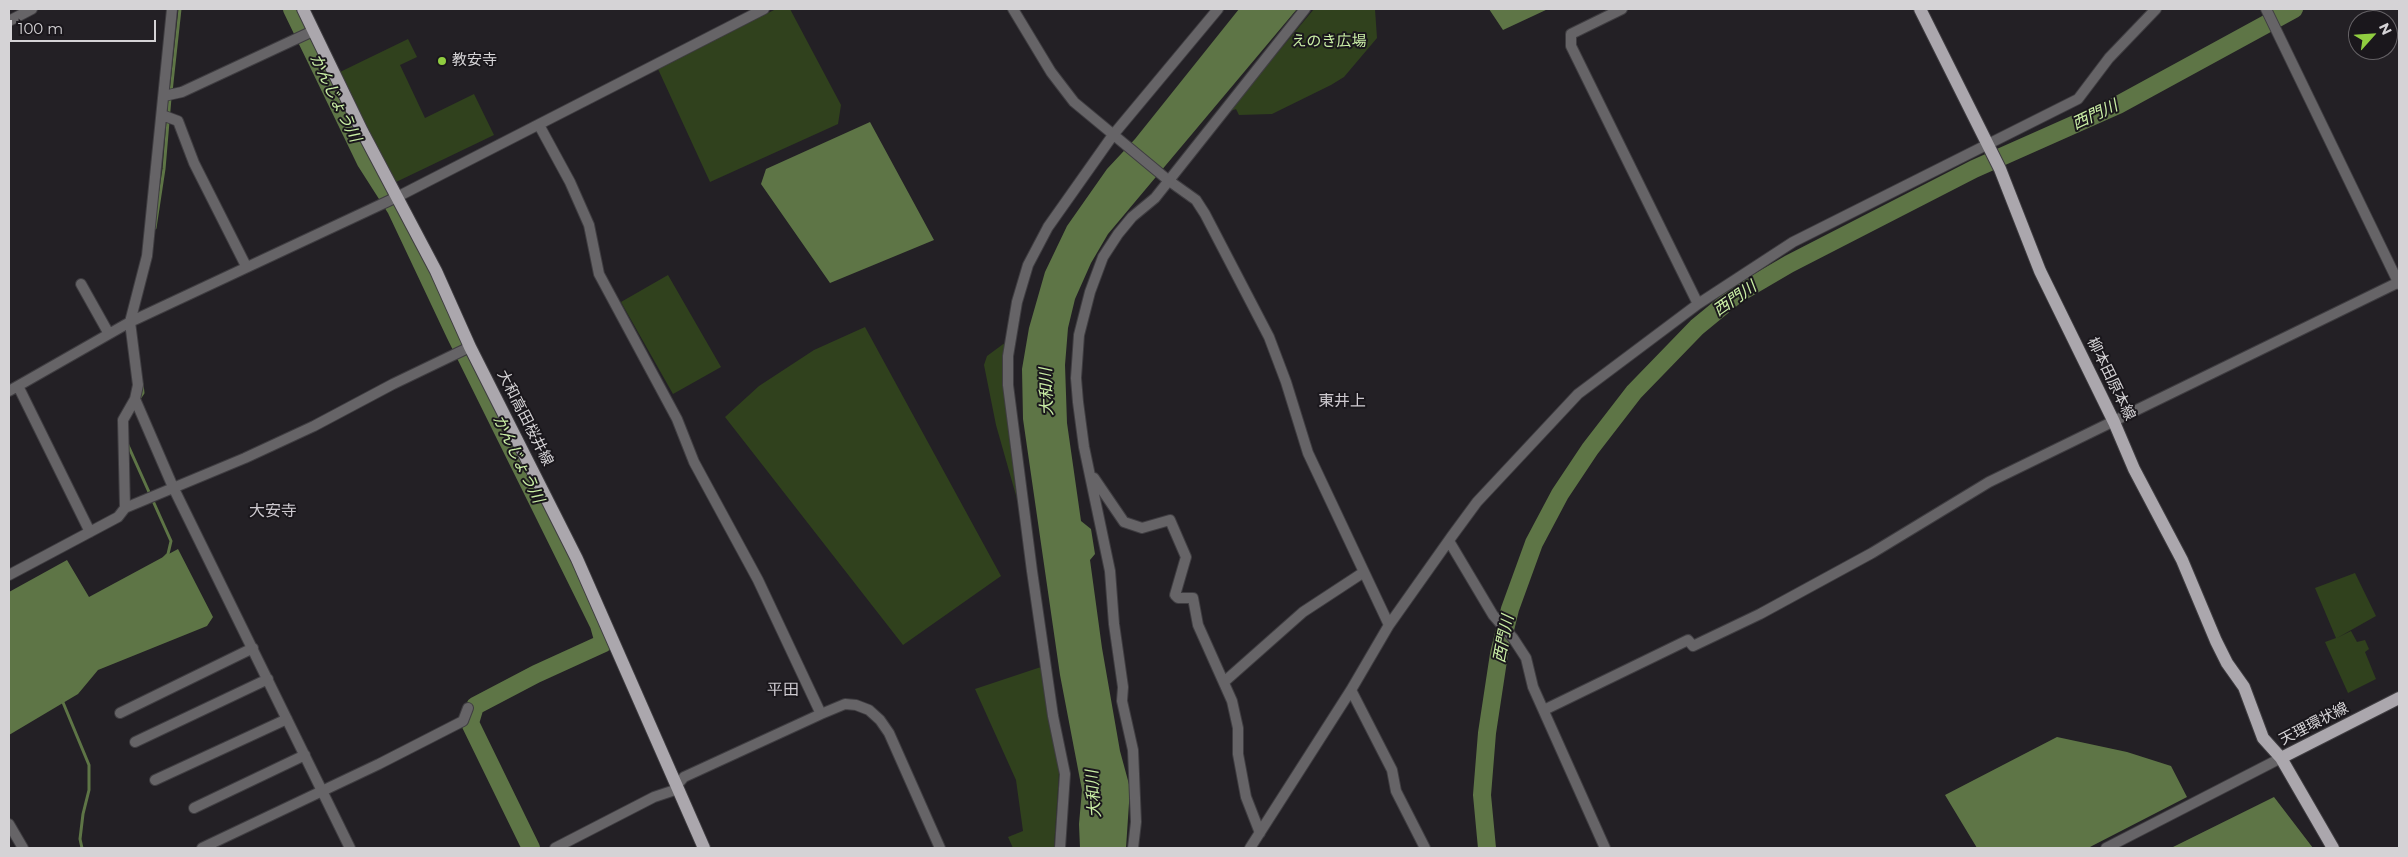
<!DOCTYPE html>
<meta charset="utf-8">
<style>
body{margin:0}
#map{position:relative;width:2408px;height:857px;overflow:hidden;background:#232025;font-family:Montserrat,sans-serif}
canvas{display:block}
.frame{position:absolute;inset:0;border:10px solid #d5d3d6;pointer-events:none}
.north{position:absolute;left:2348px;top:10px;width:50px;height:50px;box-sizing:border-box;background:#1a171c;border:1px solid #656266;border-radius:50%;rotate:64deg;font-size:14px;font-weight:700;line-height:20px;text-align:center;color:#d5d3d6}
.north::after{content:'';display:block;margin:auto;width:18px;height:22px;background:#90cd40;clip-path:polygon(50% 0,100% 100%,50% 72%,0 100%)}
.scale{position:absolute;left:10px;top:20px;width:146px;height:22px;box-sizing:border-box;border:2px solid #d5d3d6;border-top:0;padding-left:6px;font-size:15px;line-height:18px;white-space:nowrap;color:#d5d3d6;-webkit-text-stroke:4px #1a171c;paint-order:stroke}
</style>
<div id="map">
<canvas width="2408" height="857"></canvas>
<div class="frame"></div>
<div class="north">N</div>
<div class="scale">100 m</div>
</div>
<script>
const context = document.querySelector('canvas').getContext('2d');
context.lineJoin = 'round';
function fillPath(path, color) { context.fillStyle = color; context.fill(path, 'evenodd'); }
const poly = rows => new Path2D(rows.map(r => 'M' + r).join(''));
function stroke(path, color, width, dash) { context.strokeStyle = color; context.lineWidth = width; context.lineCap = dash ? 'butt' : 'round'; context.setLineDash(dash || []); context.stroke(path); }
function label(font, color, halo, rows, align = 'center') {
  context.font = font + ' Montserrat,"Noto Sans JP",sans-serif'; context.lineWidth = 4; context.setLineDash([]); context.textBaseline = 'middle'; context.strokeStyle = halo; context.fillStyle = color; for (const [text, x, y, turn = 0] of rows) {
    context.save(); context.translate(x, y); context.rotate((+turn || 0) * Math.PI / 180); context.textAlign = isNaN(turn) ? turn : align; if (halo) context.strokeText(text, 0, 0); context.fillText(text, 0, 0); context.restore();
  }
}
fillPath(poly([
 [776,9,790,9,841,105,838,124,710,182,658,69],
 [1314,9,1375,9,1377,38,1344,77,1331,85,1272,114,1239,115,1236,109,1228,112],
 [408,39,417,57,400,65,425,118,474,94,494,135,394,183,340,72],
 [668,275,721,367,673,394,621,302],
 [865,327,1001,576,903,645,725,417,759,386,814,350],
 [1006,342,1003,377,1017,499,996,425,984,365,987,356],
 [2355,573,2376,616,2337,638,2351,631,2357,642,2365,640,2369,649,2365,652,2376,679,2348,693,2325,642,2336,638,2315,588],
 [1041,667,1059,773,1054,848,1013,848,1008,837,1023,831,1016,780,975,689]
]), '#30411d');
fillPath(poly([
 [1239,9,1297,9,1108,234,1091,263,1075,299,1068,328,1065,365,1067,423,1081,521,1091,529,1095,554,1090,560,1102,648,1120,751,1130,788,1126,848,1080,848,1079,824,1082,790,1060,675,1023,419,1022,369,1029,328,1045,272,1067,226,1107,169,1135,139],
 [1489,9,1548,9,1503,30],
 [870,122,934,240,830,283,761,184,766,169],
 [178,549,213,617,207,626,98,670,78,694,9,735,9,592,67,560,89,597],
 [2057,737,2127,752,2171,766,2187,797,2088,848,1977,848,1945,795],
 [2274,797,2313,848,2171,848]
]), '#5e7546');
stroke(poly([
 [171,92,180,9],
 [155,228,164,169,170,98],
 [139,399,143,393,142,384],
 [127,443,171,541,168,554,164,558],
 [62,700,89,765,89,790,83,814,80,839,82,848]
]), '#5e7546', 3);
stroke(poly([
 [292,9,366,162,396,209,455,334,599,625,604,643,536,674,475,706,470,723,531,848],
 [1487,848,1482,795,1487,733,1499,654,1510,609,1534,543,1560,494,1590,449,1634,392,1666,359,1697,327,1736,295,1789,264,1974,169,2118,105,2294,9]
]), '#5e7546', 18);
const minor = poly([
 [1013,9,1051,72,1074,102,1168,180,1196,200,1205,214,1269,337,1286,382,1308,453,1389,625],
 [1622,9,1571,34,1571,46,1698,304],
 [2266,9,2399,284],
 [9,21,32,9],
 [164,96,182,92,313,31],
 [162,115,178,121,194,163,246,266],
 [539,125,570,182,589,225,599,274,677,419,694,462,758,580,821,714],
 [81,284,109,334],
 [18,386,90,532],
 [9,391,130,322,397,197,764,9],
 [135,399,173,487,350,848],
 [1094,478,1124,522,1142,528,1170,520,1186,557,1175,595,1178,598,1193,598,1198,625,1232,701,1238,728,1238,754,1246,797,1260,833],
 [125,508,123,420,135,399,138,385,130,322,147,256,172,9],
 [1449,541,1493,615,1513,638,1526,658,1533,687,1605,848],
 [9,575,118,517,125,508,245,458,314,426,393,384,470,347],
 [1224,682,1303,612,1364,572],
 [1351,690,1392,770,1396,791,1425,848],
 [1544,710,1688,640,1693,646,1760,614,1872,553,1989,482,2399,282],
 [120,713,253,648],
 [135,742,268,679],
 [155,780,287,719],
 [677,785,684,777,821,714,845,704,856,705,869,710,880,720,889,733,940,848],
 [194,808,305,755],
 [9,824,23,848],
 [202,848,379,764,463,721,468,708],
 [555,848,654,797,678,789],
 [1060,848,1065,774,1053,716,1032,571,1008,385,1008,356,1017,302,1028,265,1048,227,1113,135,1218,9],
 [1133,848,1136,822,1133,750,1122,701,1123,687,1114,624,1110,571,1084,447,1078,402,1076,378,1079,335,1090,292,1103,257,1118,234,1132,217,1155,198,1305,9],
 [1250,848,1351,690,1389,625,1452,536,1477,502,1578,394,1698,304,1793,242,2078,99,2109,58,2156,9],
 [2106,848,2281,758]
]);
const major = poly([
 [303,9,362,131,436,271,470,347,577,559,704,848],
 [1920,9,2000,169,2040,271,2114,422,2134,469,2182,560,2216,641,2227,663,2244,687,2263,738,2281,758,2333,848],
 [2281,758,2399,698]
]);
stroke(minor, '#3f3d41', 12);
stroke(major, '#3f3d41', 14);
stroke(minor, '#666467', 10);
stroke(major, '#aba7ad', 12);
for (const [x, y, r, color] of [
 [442,61,5,"#90cd40"]
]) { const dot = new Path2D(); dot.arc(x, y, r, 0, 2 * Math.PI); context.fillStyle = color; context.fill(dot); stroke(dot, '#1a171c', 2); }
label('15px', '#cbf0a7', '#1a171c', [
 ["えのき広場",1329,42]
]);
label('15px', '#d5d3d6', '#1a171c', [
 ["教安寺",452,61]
], 'left');
label('15px', '#d5d3d6', '#1a171c', [
 ["柳本田原本線",2111,379,64],
 ["大和高田桜井線",525,418,63],
 ["天理環状線",2314,724,-27]
]);
label('italic 16px', '#cbf0a6', '#1a171c', [
 ["かんじょう川",335,98,64],
 ["西門川",2095,115,-25],
 ["西門川",1735,299,-35],
 ["大和川",1047,392,-92],
 ["かんじょう川",518,459,64],
 ["西門川",1504,639,-79],
 ["大和川",1094,794,-94]
]);
label('16px', '#cdc9cf', '#1a171c', [
 ["東井上",1342,401],
 ["大安寺",273,511],
 ["平田",783,690]
]);
</script>
